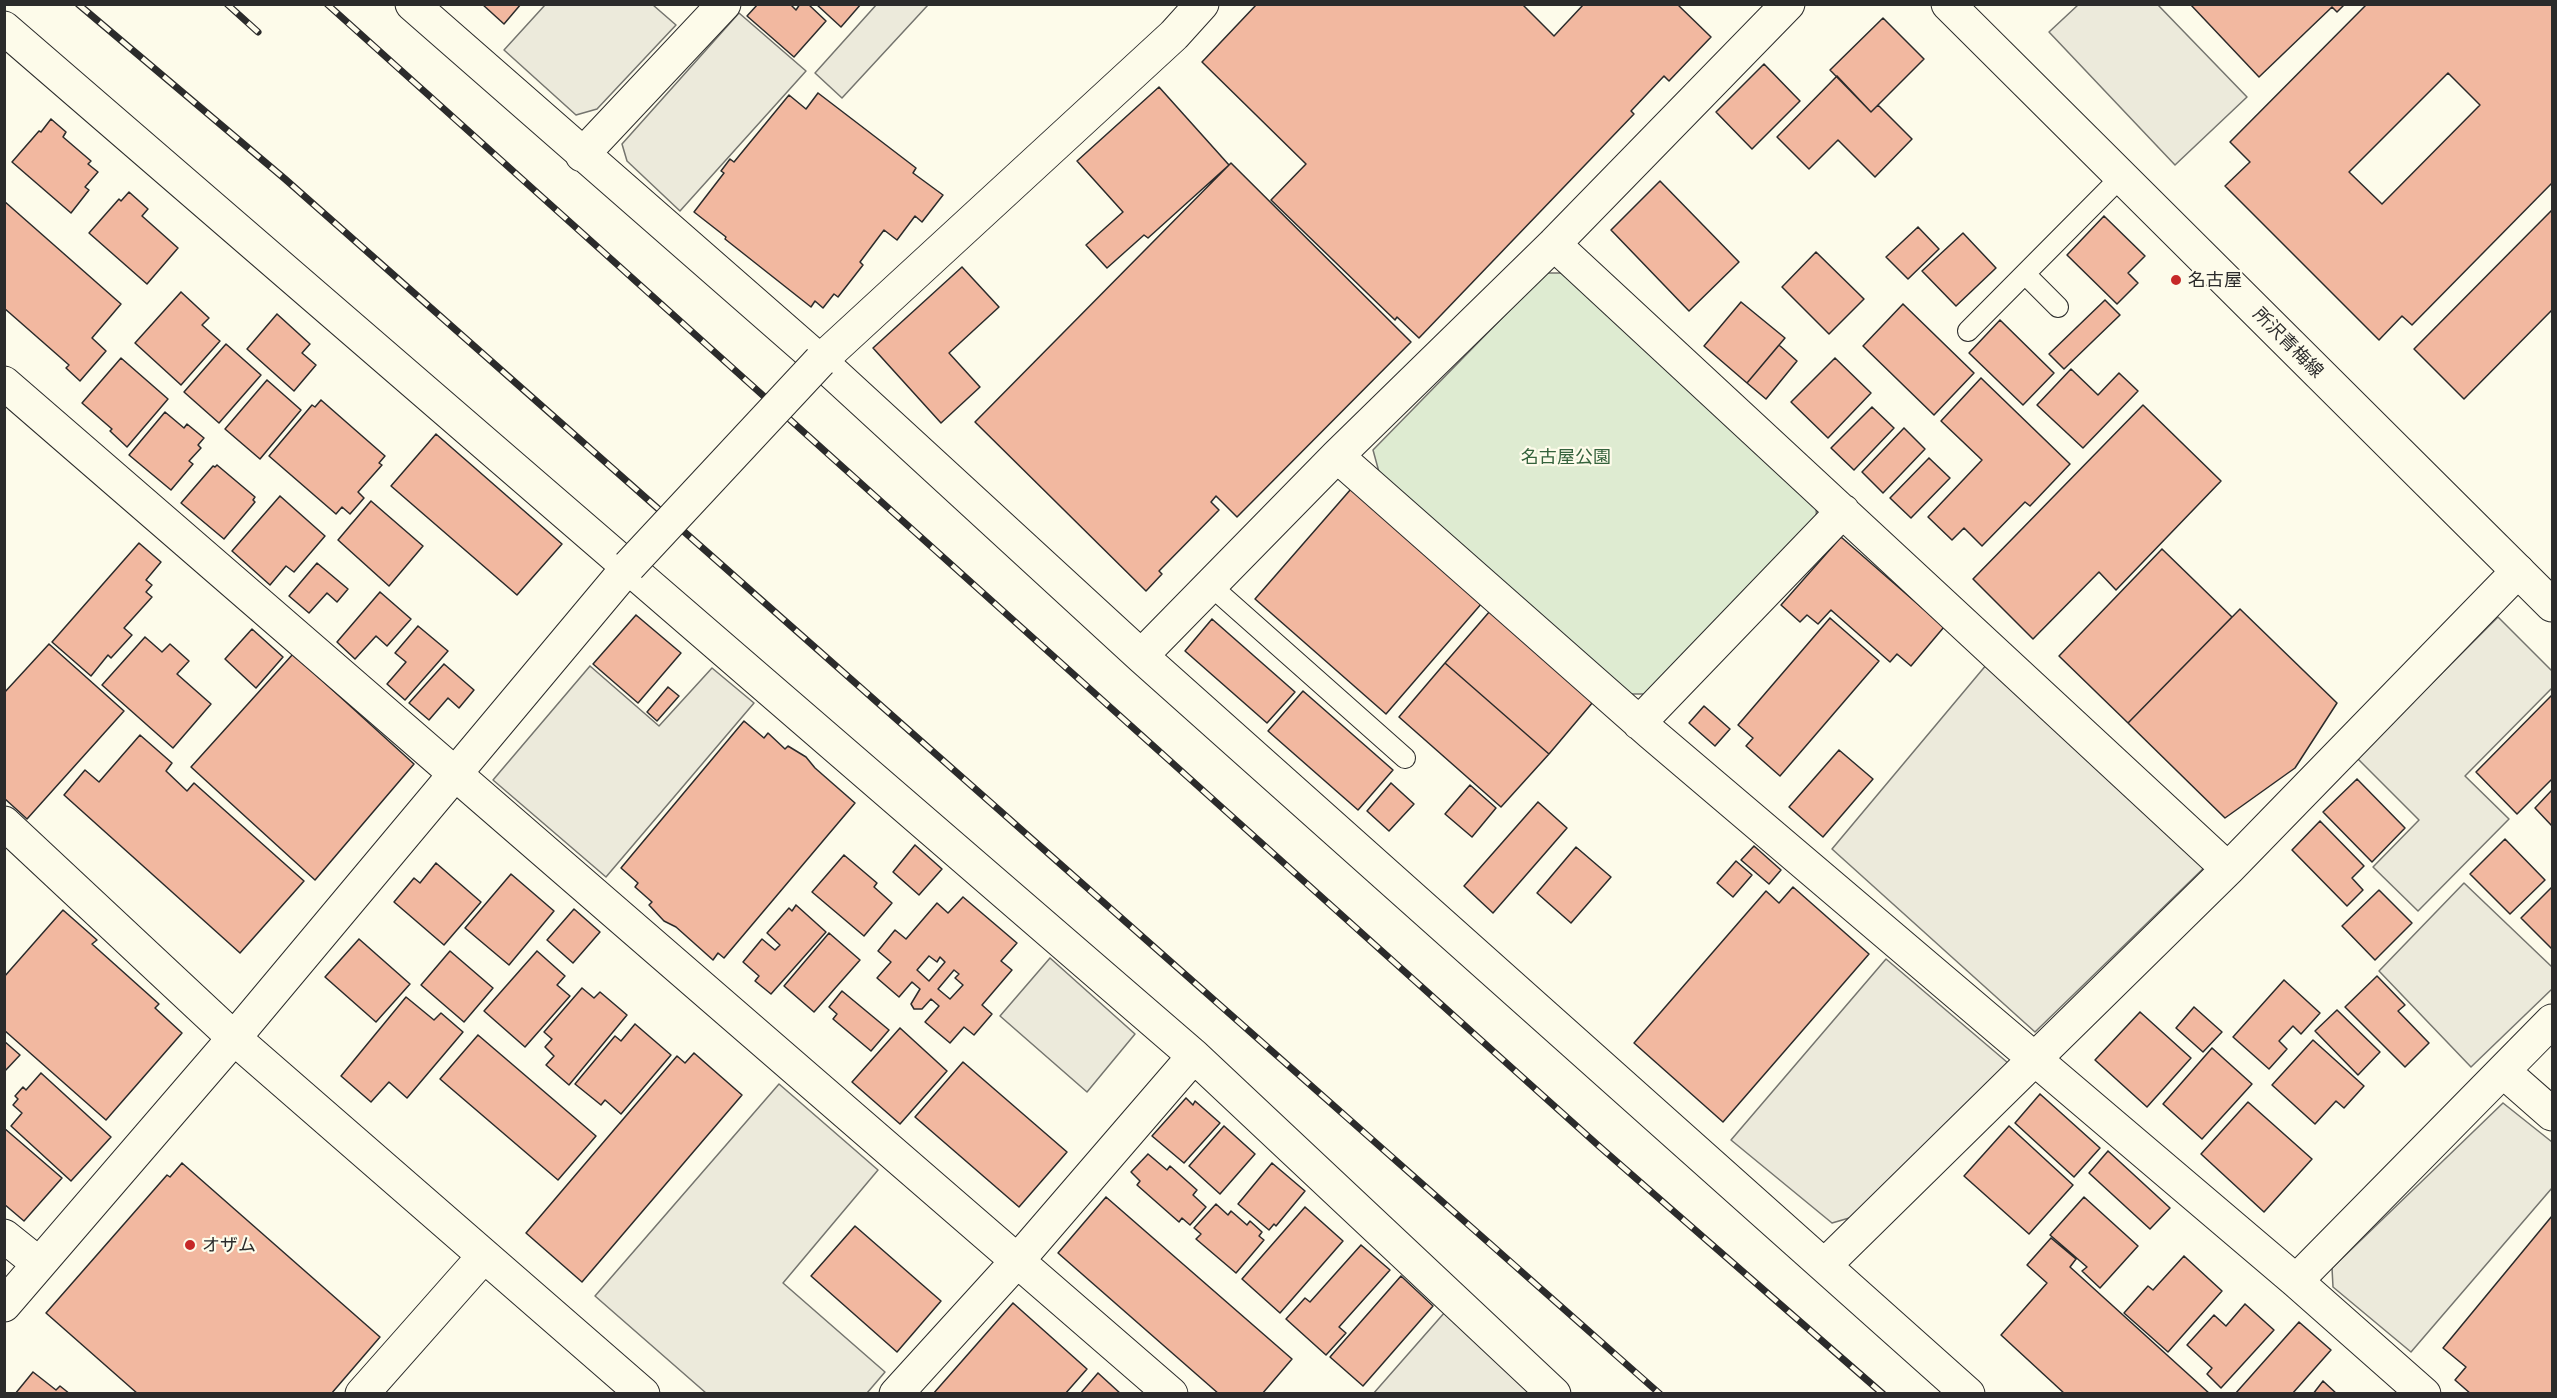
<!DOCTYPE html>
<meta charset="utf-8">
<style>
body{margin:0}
#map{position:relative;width:2557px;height:1398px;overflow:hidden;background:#fdfbea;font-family:"Public Sans",sans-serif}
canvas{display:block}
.frame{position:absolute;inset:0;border:6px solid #2b2b2b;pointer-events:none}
</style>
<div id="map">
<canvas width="2557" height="1398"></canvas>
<div class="frame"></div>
</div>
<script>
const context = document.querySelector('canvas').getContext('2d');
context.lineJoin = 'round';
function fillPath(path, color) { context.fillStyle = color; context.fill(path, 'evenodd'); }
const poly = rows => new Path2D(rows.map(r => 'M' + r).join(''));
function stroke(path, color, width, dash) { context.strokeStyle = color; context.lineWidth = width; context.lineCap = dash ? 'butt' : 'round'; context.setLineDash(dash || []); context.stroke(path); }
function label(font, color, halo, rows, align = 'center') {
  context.font = font + ' "Public Sans","Noto Sans JP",sans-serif'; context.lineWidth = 4.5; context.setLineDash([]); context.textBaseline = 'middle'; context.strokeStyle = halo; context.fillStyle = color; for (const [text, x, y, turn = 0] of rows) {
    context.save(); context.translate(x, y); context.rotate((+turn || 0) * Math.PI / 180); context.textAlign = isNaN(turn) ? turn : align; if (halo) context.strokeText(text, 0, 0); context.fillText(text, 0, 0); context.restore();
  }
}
const green = poly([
 [1546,273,1564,273,1816,507,1817,525,1650,694,1630,694,1379,472,1373,450,1546,273]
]);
fillPath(green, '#deebd1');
stroke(green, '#74746e', 1.5);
const parking = poly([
 [877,4,928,5,842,98,815,73,877,4],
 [545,5,653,5,676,25,597,109,576,115,504,50,545,5],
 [2078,5,2158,5,2247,97,2175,165,2049,32,2078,5],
 [739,13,806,71,680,211,627,161,622,144,739,13],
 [2498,617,2552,671,2552,688,2465,776,2509,819,2418,911,2373,867,2419,820,2357,758,2498,617],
 [1987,664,2212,860,2035,1032,1832,849,1987,664],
 [590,666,659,726,712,668,754,703,606,877,493,780,590,666],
 [2464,883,2552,967,2552,989,2471,1067,2379,971,2464,883],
 [1050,958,1135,1034,1087,1092,1000,1016,1050,958],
 [1886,959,2008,1063,1856,1216,1832,1223,1731,1140,1886,959],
 [779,1084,878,1170,783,1283,885,1372,867,1393,706,1393,595,1296,779,1084],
 [2503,1103,2552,1142,2552,1188,2411,1352,2333,1287,2332,1268,2503,1103],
 [1445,1312,1538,1394,1373,1394,1445,1312]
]);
fillPath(parking, '#eceadb');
stroke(parking, '#74746e', 1.5);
const building = poly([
 [482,4,521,4,504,24,482,4],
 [758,4,790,4,796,10,800,4,808,4,826,21,794,57,747,16,758,4],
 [816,4,861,4,841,27,816,4],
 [1257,4,1522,4,1554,36,1584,4,1677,4,1711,37,1669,81,1664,76,1631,111,1634,114,1419,338,1397,317,1395,320,1271,200,1306,164,1202,62,1257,4],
 [2190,4,2345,4,2337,12,2332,7,2259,77,2190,4],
 [2367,4,2552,5,2552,183,2412,325,2402,316,2379,340,2225,186,2250,162,2230,142,2367,4],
 [2448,73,2480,105,2382,204,2349,172,2448,73],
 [1883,18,1924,59,1871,112,1830,70,1883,18],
 [1764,64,1800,101,1752,149,1716,112,1764,64],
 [1837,76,1871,112,1878,105,1912,139,1875,177,1838,140,1809,169,1777,137,1837,76],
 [1159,87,1229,165,1148,238,1144,235,1107,268,1086,245,1123,212,1077,161,1159,87],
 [818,93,916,168,913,173,943,195,922,222,915,216,897,240,884,230,860,262,863,265,838,297,834,294,823,308,815,301,811,307,725,239,726,237,694,212,724,173,721,171,730,159,734,162,789,95,806,109,818,93],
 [51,119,66,132,63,137,91,161,88,164,98,172,85,187,89,190,71,213,12,162,39,131,41,132,51,119],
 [1231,163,1411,342,1237,517,1216,496,1211,502,1219,510,1159,571,1162,574,1146,591,975,422,1231,163],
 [1660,181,1739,262,1689,311,1611,230,1660,181],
 [129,192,148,209,142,216,178,248,147,284,89,233,119,199,121,201,129,192],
 [4,201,121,304,92,338,106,351,80,381,66,368,69,365,4,308,4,201],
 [2552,210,2552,310,2464,399,2414,349,2552,210],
 [2104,216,2145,256,2128,273,2138,283,2117,304,2067,255,2104,216],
 [1918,227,1939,249,1908,279,1886,257,1918,227],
 [1963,233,1996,268,1956,306,1922,271,1963,233],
 [1816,252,1864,299,1829,334,1782,287,1816,252],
 [962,267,999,307,949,353,980,387,941,423,873,348,962,267],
 [181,292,209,318,202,325,220,341,181,385,135,343,181,292],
 [2105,300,2120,315,2064,369,2049,354,2105,300],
 [1741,302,1785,338,1747,383,1704,346,1741,302],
 [1903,304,1974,373,1934,415,1863,346,1903,304],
 [277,314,310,344,302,353,316,365,294,391,247,349,277,314],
 [2000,320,2054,373,2023,405,1969,353,2000,320],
 [226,344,261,375,219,423,184,392,226,344],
 [1779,345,1797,361,1766,399,1747,383,1779,345],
 [121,358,168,399,127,447,110,431,112,429,82,403,121,358],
 [1835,358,1871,393,1828,438,1791,402,1835,358],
 [2071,369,2098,395,2119,373,2138,391,2083,448,2037,405,2071,369],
 [1981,378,2070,464,2030,506,2025,502,1982,546,1964,528,1952,540,1928,517,1982,460,1941,421,1981,378],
 [267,380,301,410,260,459,225,429,267,380],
 [321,400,385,456,379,463,382,465,358,492,364,498,350,514,342,507,336,514,269,456,312,405,315,407,321,400],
 [2143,405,2221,481,2116,590,2099,572,2033,639,1973,579,2143,405],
 [1872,407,1894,428,1854,470,1831,448,1872,407],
 [165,412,184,428,187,424,204,438,198,445,201,448,189,461,193,464,171,490,129,455,165,412],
 [1904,428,1925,449,1883,493,1862,472,1904,428],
 [436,434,562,544,517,595,391,486,436,434],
 [1929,458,1950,478,1911,518,1890,498,1929,458],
 [217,465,255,497,253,500,255,502,224,539,181,503,213,466,215,467,217,465],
 [1351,489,1482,603,1386,714,1255,599,1351,489],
 [280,496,325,536,294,572,286,566,270,585,232,551,280,496],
 [371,501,423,546,389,586,338,540,371,501],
 [1841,537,1944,627,1911,666,1897,654,1890,662,1831,610,1818,624,1807,615,1800,622,1781,605,1841,537],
 [139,543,161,562,146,580,152,585,146,592,152,597,124,628,132,635,111,658,108,655,91,676,52,642,139,543],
 [2162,549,2232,617,2128,723,2059,656,2162,549],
 [317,563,348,589,337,602,327,593,309,613,289,596,317,563],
 [380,592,411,619,387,646,376,636,355,659,337,642,380,592],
 [2240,609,2337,703,2295,768,2225,818,2128,723,2240,609],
 [1490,611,1593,702,1549,754,1445,663,1490,611],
 [636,615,681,653,638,703,593,664,636,615],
 [1830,618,1879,661,1780,776,1746,746,1753,738,1738,725,1830,618],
 [1212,619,1295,692,1267,723,1185,651,1212,619],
 [418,626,448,651,405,700,387,684,406,662,395,653,418,626],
 [252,629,283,657,256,688,225,659,252,629],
 [145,637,162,652,170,644,189,661,177,674,211,704,173,748,102,685,145,637],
 [49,644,124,711,27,819,4,798,4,693,49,644],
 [293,654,414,764,315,880,191,767,293,654],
 [1445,663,1549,754,1501,807,1399,717,1445,663],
 [444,664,474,690,459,708,448,698,429,720,409,703,444,664],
 [668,687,679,696,657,721,647,712,668,687],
 [1303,691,1393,770,1358,810,1268,731,1303,691],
 [2552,695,2552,779,2517,814,2476,772,2552,695],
 [1704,706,1730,729,1715,746,1689,723,1704,706],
 [744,721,764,738,768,733,785,749,788,746,806,757,815,768,855,803,724,958,718,953,713,960,676,927,664,921,649,905,652,902,635,887,638,883,621,868,744,721],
 [140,735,172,763,166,771,187,791,194,783,304,881,240,953,64,795,85,770,99,782,140,735],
 [1839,750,1873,779,1823,837,1789,807,1839,750],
 [2357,779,2405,828,2372,862,2323,812,2357,779],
 [1391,783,1414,804,1389,831,1367,811,1391,783],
 [1470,785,1496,808,1472,837,1445,814,1470,785],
 [2552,790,2552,826,2535,808,2552,790],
 [1538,802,1567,828,1493,913,1464,886,1538,802],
 [2320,821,2364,866,2352,878,2363,890,2347,906,2292,850,2320,821],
 [2505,839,2545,880,2510,914,2470,874,2505,839],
 [915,845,942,869,919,895,893,872,915,845],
 [1754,846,1781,870,1769,884,1741,860,1754,846],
 [1576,847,1611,877,1571,923,1537,893,1576,847],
 [844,855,877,883,874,887,892,903,864,936,812,892,844,855],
 [1736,861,1752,875,1733,897,1717,883,1736,861],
 [436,863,481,902,444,945,394,902,414,878,420,883,436,863],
 [511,874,554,911,509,965,465,928,511,874],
 [1793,887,1869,954,1723,1122,1634,1043,1766,891,1779,903,1793,887],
 [2552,887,2552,949,2521,918,2552,887],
 [2379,890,2412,923,2375,960,2342,926,2379,890],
 [963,897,1017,943,1001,961,1012,970,982,1005,992,1014,974,1035,964,1027,950,1043,925,1022,939,1006,931,999,922,1009,914,1009,911,1004,920,989,912,982,899,997,877,978,891,962,878,951,895,930,906,939,937,903,948,913,963,897],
 [929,956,937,962,940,957,945,962,929,981,917,970,929,956],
 [954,970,959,974,955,978,963,985,950,999,938,989,954,970],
 [796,905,826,932,771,994,755,981,759,976,743,962,762,939,775,950,780,945,767,933,789,908,792,911,796,905],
 [574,909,600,932,573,963,547,940,574,909],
 [63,910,97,940,92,944,159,1004,155,1008,182,1033,106,1120,4,1030,4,977,63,910],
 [829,933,860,960,814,1012,784,986,829,933],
 [359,939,410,984,376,1022,325,977,359,939],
 [450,951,493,988,464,1022,421,985,450,951],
 [537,951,565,976,557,985,570,996,525,1047,484,1011,537,951],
 [2377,976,2405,1005,2398,1011,2429,1043,2405,1067,2345,1007,2377,976],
 [2284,980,2320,1013,2301,1034,2293,1026,2279,1041,2287,1049,2269,1069,2233,1037,2284,980],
 [582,988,594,998,600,992,627,1015,569,1085,546,1065,554,1056,545,1047,552,1039,544,1032,582,988],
 [842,991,889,1030,871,1051,833,1019,837,1014,829,1007,842,991],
 [406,997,434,1020,441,1013,463,1032,407,1098,389,1082,371,1102,341,1076,406,997],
 [2194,1007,2222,1032,2203,1052,2176,1028,2194,1007],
 [2337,1010,2380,1052,2358,1075,2315,1031,2337,1010],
 [2140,1012,2191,1058,2147,1107,2095,1060,2140,1012],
 [635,1024,671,1055,621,1114,605,1100,601,1105,575,1084,615,1036,621,1041,635,1024],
 [900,1028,947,1071,900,1124,852,1082,900,1028],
 [478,1035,596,1136,558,1180,440,1079,478,1035],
 [2313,1040,2364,1086,2344,1108,2336,1101,2315,1124,2272,1085,2313,1040],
 [4,1041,20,1055,4,1072,4,1041],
 [2212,1048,2252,1084,2202,1139,2163,1104,2212,1048],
 [694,1053,742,1095,582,1282,526,1233,677,1056,685,1063,694,1053],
 [963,1062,1067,1152,1019,1207,915,1117,963,1062],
 [41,1073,111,1137,71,1181,11,1126,22,1113,13,1105,18,1099,15,1096,23,1087,26,1090,41,1073],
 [2040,1094,2100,1148,2074,1177,2015,1123,2040,1094],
 [1186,1098,1193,1105,1195,1101,1220,1123,1184,1163,1152,1136,1186,1098],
 [2248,1102,2312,1159,2264,1212,2201,1154,2248,1102],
 [1224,1126,1255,1154,1220,1194,1189,1166,1224,1126],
 [2009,1126,2073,1185,2029,1234,1964,1176,2009,1126],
 [4,1128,62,1178,24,1221,4,1204,4,1128],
 [2108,1151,2170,1208,2150,1229,2089,1173,2108,1151],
 [1148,1154,1167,1170,1170,1166,1197,1190,1193,1195,1206,1207,1190,1225,1182,1218,1179,1222,1137,1185,1140,1181,1131,1172,1148,1154],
 [182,1163,380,1337,331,1394,138,1394,46,1313,167,1175,170,1177,182,1163],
 [1272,1163,1305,1191,1276,1226,1274,1224,1269,1230,1238,1204,1272,1163],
 [1106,1197,1292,1359,1262,1394,1219,1394,1058,1253,1106,1197],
 [2084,1197,2138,1246,2100,1288,2082,1271,2087,1267,2050,1235,2084,1197],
 [1216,1204,1228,1215,1231,1211,1247,1225,1250,1221,1262,1232,1259,1236,1264,1240,1236,1273,1196,1239,1201,1234,1194,1228,1216,1204],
 [1305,1207,1343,1241,1280,1313,1242,1279,1305,1207],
 [2552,1216,2552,1394,2471,1394,2455,1380,2466,1367,2443,1348,2552,1216],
 [855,1226,941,1301,897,1352,811,1276,855,1226],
 [2051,1238,2076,1259,2070,1267,2210,1394,2065,1394,2001,1335,2047,1283,2027,1265,2051,1238],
 [1361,1245,1390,1270,1339,1327,1346,1333,1326,1355,1286,1319,1305,1298,1310,1302,1361,1245],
 [2184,1256,2222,1291,2168,1352,2124,1313,2148,1286,2153,1290,2184,1256],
 [1401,1276,1433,1306,1363,1386,1330,1357,1401,1276],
 [1013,1303,1087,1369,1065,1394,933,1394,1013,1303],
 [2245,1304,2274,1330,2221,1388,2207,1374,2212,1368,2187,1345,2214,1315,2226,1326,2245,1304],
 [2299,1322,2331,1350,2292,1394,2235,1394,2299,1322],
 [33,1372,56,1390,60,1386,70,1394,15,1394,33,1372],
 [1098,1373,1121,1394,1080,1394,1098,1373],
 [2323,1381,2337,1394,2313,1394,2323,1381]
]);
fillPath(building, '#f2b8a0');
stroke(building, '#2b2b2b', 1.5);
const lane = poly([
 [2025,274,2058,307],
 [1968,331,2121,177],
 [1211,586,1405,758]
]);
const street = poly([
 [412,4,820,361,1141,656,1968,1394],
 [4,28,1194,1056,1554,1394],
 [582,155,724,4],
 [1554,244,2228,869],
 [820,361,1174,35,1202,4],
 [4,383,1171,1394],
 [1337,456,1651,733,2296,1281,2424,1394],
 [1141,656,1337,456,1554,244,1788,4],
 [1639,723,1843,511],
 [4,823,234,1038,643,1394],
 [2503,1071,2552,1114],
 [4,1236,39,1264],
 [1825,1265,2228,869,2518,571],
 [2296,1281,2552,1021],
 [4,1305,234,1038,629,566],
 [362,1394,484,1256],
 [896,1394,1018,1260,1194,1056]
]);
const secondary = poly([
 [1948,4,2552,605]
]);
stroke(lane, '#2b2b2b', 22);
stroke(street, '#2b2b2b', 35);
stroke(secondary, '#2b2b2b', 35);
stroke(lane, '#fdfbea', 20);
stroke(street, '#fdfbea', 33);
stroke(secondary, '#fdfbea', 33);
const rail = poly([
 [78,4,285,179,1660,1394],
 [227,4,258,32],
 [327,4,1600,1147,1883,1394]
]);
stroke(rail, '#2b2b2b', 7);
stroke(rail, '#fdfbea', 4.5, [14]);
const streetBridge = poly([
 [629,566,820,361]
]);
stroke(streetBridge, '#2b2b2b', 35, []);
stroke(streetBridge, '#fdfbea', 33);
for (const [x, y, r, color] of [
 [2176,280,6,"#c62828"],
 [190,1245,6,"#c62828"]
]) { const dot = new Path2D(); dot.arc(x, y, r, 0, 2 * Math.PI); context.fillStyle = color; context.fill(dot); stroke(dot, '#fdfbea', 2); }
label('18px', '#2b2b2b', '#fdfbea', [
 ["名古屋",2188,280],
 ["オザム",202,1245]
], 'left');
label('18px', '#2b2b2b', '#fdfbea', [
 ["所沢青梅線",2288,343,45]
]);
label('18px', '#34623c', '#fdfbea', [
 ["名古屋公園",1566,457]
]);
</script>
